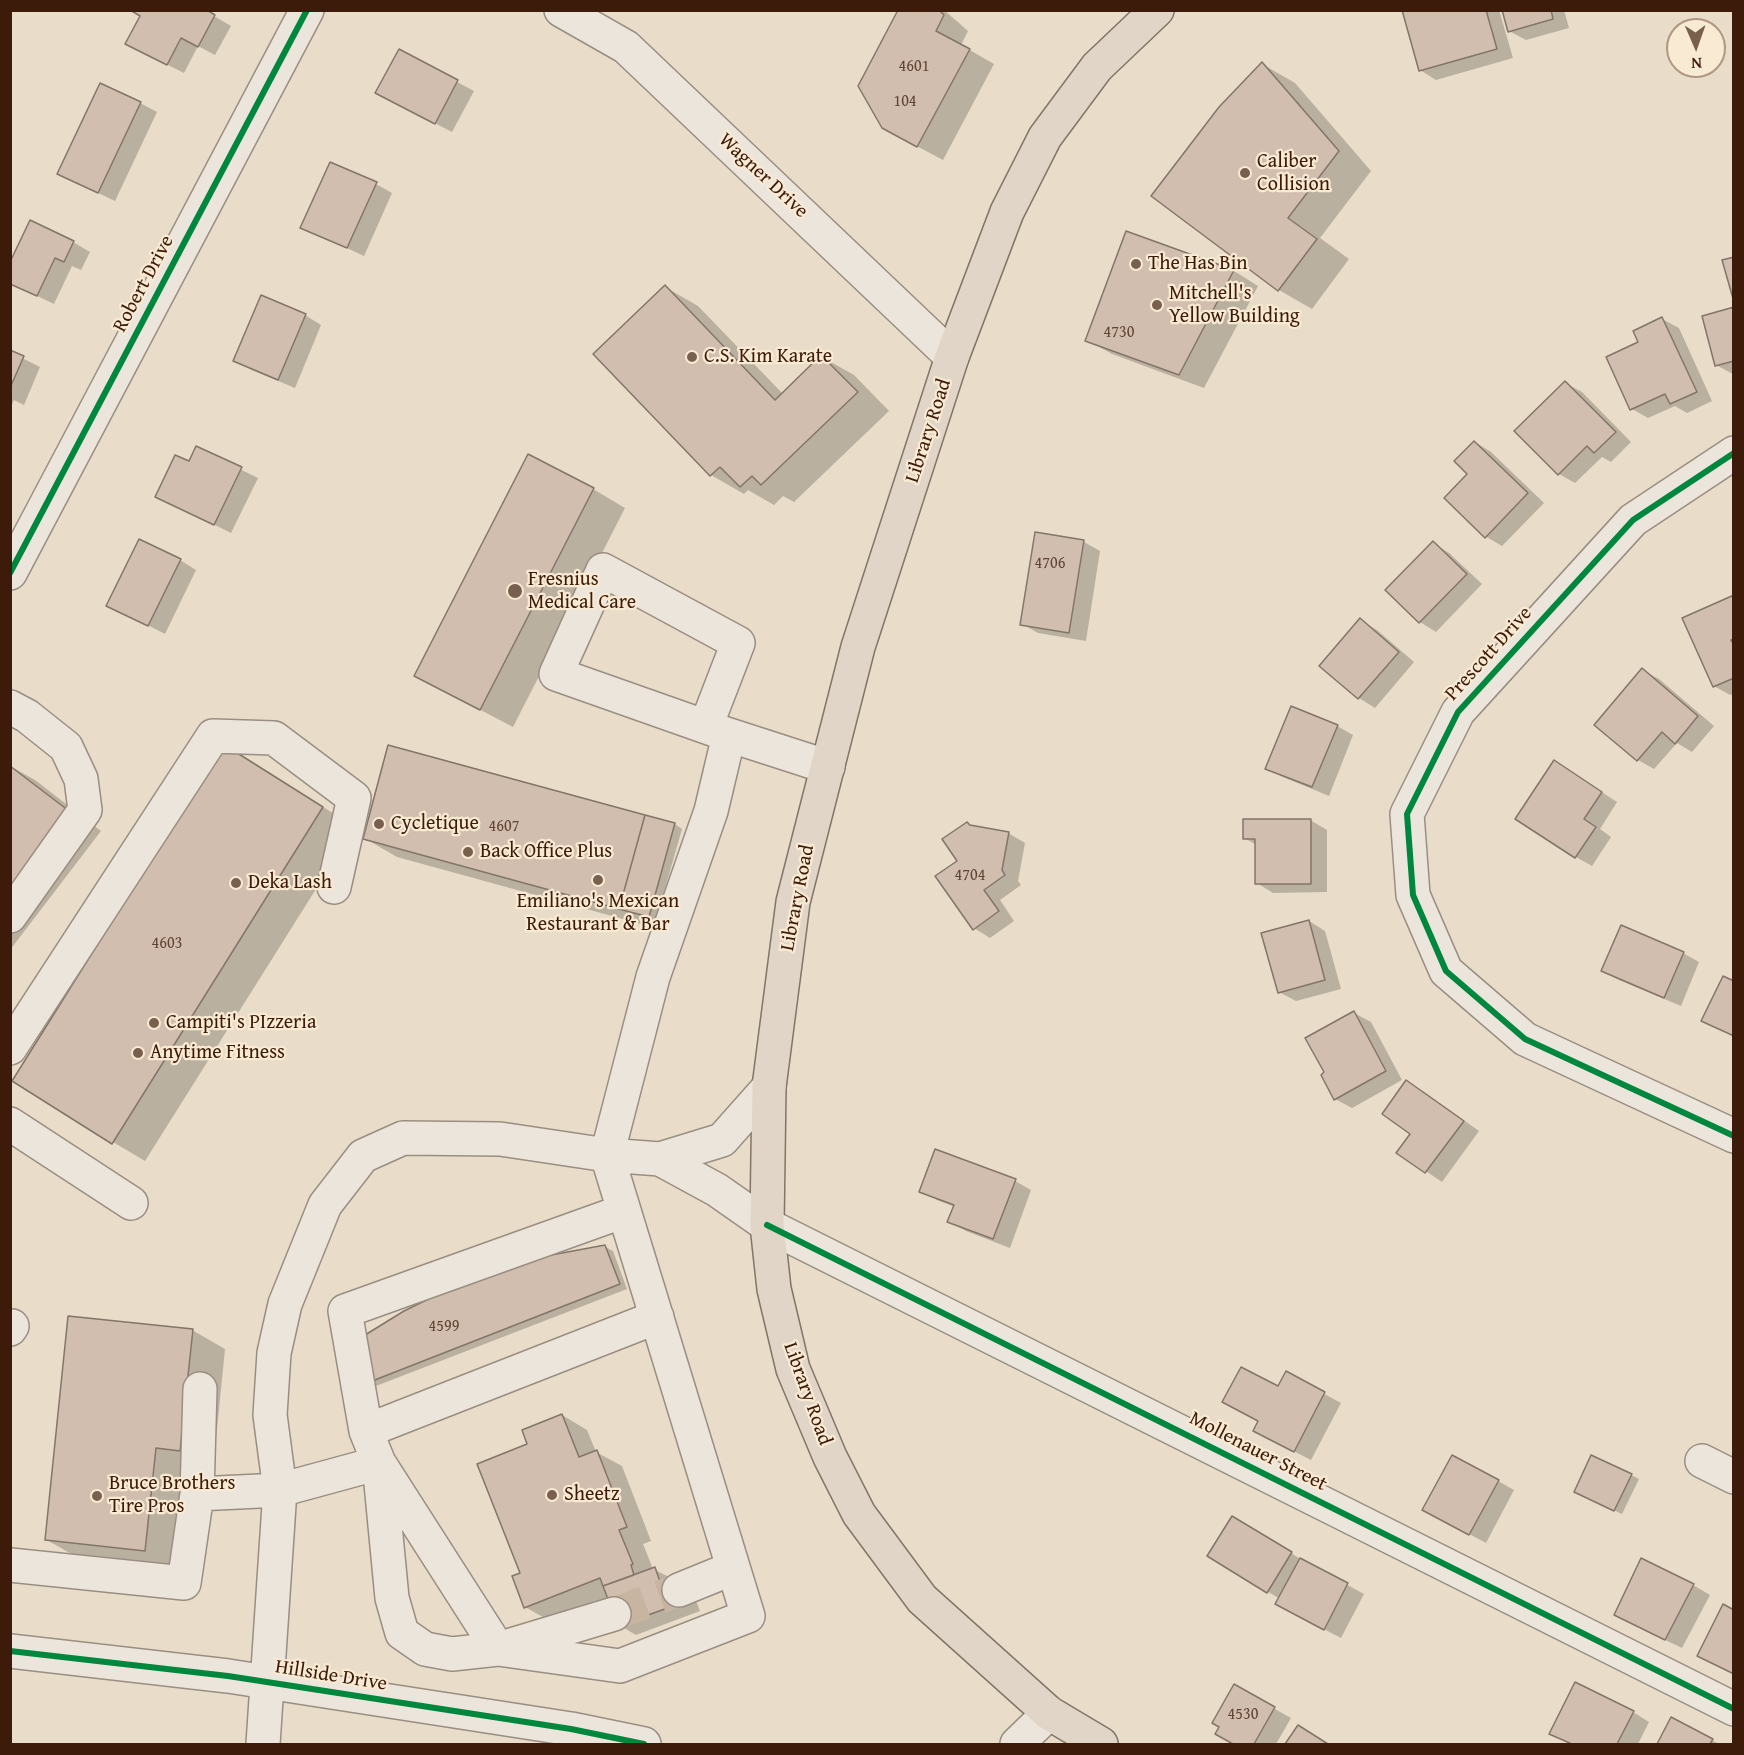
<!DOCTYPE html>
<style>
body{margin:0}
#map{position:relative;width:1744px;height:1755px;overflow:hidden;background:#e9dcc8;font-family:"Gentium Book Plus",serif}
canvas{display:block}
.frame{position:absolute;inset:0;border:12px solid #3d1b0b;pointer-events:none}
.north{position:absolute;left:1666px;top:18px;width:60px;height:60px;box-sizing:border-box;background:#f9ead3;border:2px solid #ae9783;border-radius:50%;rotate:178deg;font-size:16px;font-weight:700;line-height:24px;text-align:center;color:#3d1b0b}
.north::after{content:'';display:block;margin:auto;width:21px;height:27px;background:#795f4d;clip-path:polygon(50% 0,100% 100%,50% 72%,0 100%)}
</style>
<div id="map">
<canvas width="1744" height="1755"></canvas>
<div class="frame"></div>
<div class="north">N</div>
</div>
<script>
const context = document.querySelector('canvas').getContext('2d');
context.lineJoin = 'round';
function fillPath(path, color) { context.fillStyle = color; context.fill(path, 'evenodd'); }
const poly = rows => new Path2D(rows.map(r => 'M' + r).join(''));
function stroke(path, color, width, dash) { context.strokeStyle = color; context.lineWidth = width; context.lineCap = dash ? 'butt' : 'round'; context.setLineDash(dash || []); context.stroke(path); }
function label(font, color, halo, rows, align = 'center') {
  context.font = font + ' "Gentium Book Plus",serif'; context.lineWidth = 4.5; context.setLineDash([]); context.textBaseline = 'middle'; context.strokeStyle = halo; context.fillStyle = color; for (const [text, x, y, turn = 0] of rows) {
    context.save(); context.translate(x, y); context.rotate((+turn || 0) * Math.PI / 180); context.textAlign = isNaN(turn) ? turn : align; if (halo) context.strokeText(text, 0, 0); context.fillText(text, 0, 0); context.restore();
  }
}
fillPath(poly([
 [900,10,944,10,968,31,961,45,994,64,943,160,909,142],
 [1406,10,1499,10,1513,58,1436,80,1420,70],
 [1503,10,1564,10,1569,28,1526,40,1509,31],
 [214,16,231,26,215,55,198,46,184,73,144,53],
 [399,51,474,91,452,132,394,102],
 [1262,64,1295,83,1371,171,1320,238,1349,259,1312,309,1279,290,1153,196],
 [140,103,157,112,115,201,75,182],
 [376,184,392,193,364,256,302,227],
 [1127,232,1234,271,1258,286,1204,388,1112,354,1087,340],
 [73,242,90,252,81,270,72,266,54,304,10,283],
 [665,287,698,306,783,394,822,357,854,375,889,411,794,502,783,496,774,505,748,490,744,494,711,475,595,354],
 [1734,309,1734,374,1733,374,1716,365],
 [305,315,321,325,295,388,252,370,235,360],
 [1662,319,1679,328,1712,401,1687,413,1675,406,1648,418,1632,409,1640,342],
 [10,352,40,367,24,405,14,400,10,408],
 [1565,383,1582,392,1631,442,1611,462,1602,457,1575,483,1559,474],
 [1475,442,1491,452,1544,503,1502,546,1485,536],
 [197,448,258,478,231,533,157,496,189,463],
 [593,489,625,508,513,727,416,676],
 [1036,534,1084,542,1100,551,1086,641,1038,633,1022,624],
 [1433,543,1449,553,1482,584,1436,632,1420,622,1387,590],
 [180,560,196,570,165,634,108,605],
 [1734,597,1734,694,1730,695,1714,686],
 [1360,620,1377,630,1414,662,1375,708,1359,698],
 [1642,670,1659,679,1714,726,1692,752,1677,743,1654,769,1638,760],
 [1337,726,1353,735,1329,796,1283,777,1267,768],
 [256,765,355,827,145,1161,113,1142],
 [10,766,35,780,101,831,10,950],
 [1571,772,1617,802,1600,829,1611,837,1592,866,1576,857],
 [1310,820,1327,830,1327,892,1273,893,1257,883,1257,845,1244,838],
 [967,823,974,828,1008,833,1025,843,1018,881,1021,885,1000,900,1014,921,990,938,974,928,959,861],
 [675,824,682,829,656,920,654,920,652,927,397,857,364,838],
 [1309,921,1325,931,1341,989,1296,1001,1279,992],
 [1683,953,1699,962,1681,1006,1619,980,1603,971],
 [1354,1013,1371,1022,1402,1080,1352,1108,1335,1099],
 [1407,1082,1423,1091,1479,1131,1442,1182,1398,1152,1412,1133],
 [1015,1181,1031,1190,1010,1248,966,1231,949,1222,955,1207,937,1200,921,1191],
 [605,1247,613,1251,627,1289,376,1386,369,1382],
 [192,1330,225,1349,213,1469,178,1569,80,1559,47,1540],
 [1286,1373,1341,1403,1311,1460,1272,1440,1279,1388],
 [562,1415,587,1430,596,1452,622,1466,651,1541,643,1544,653,1569,691,1588,700,1611,636,1635,619,1625,550,1621,525,1607,522,1573,529,1445],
 [1631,1475,1639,1479,1622,1514,1584,1496],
 [1498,1481,1514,1490,1486,1543,1441,1519],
 [1249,1527,1307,1563,1364,1594,1341,1638,1293,1613,1280,1599,1209,1556],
 [1693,1585,1710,1595,1682,1648,1632,1624],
 [1234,1686,1291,1718,1276,1744,1235,1744,1217,1734],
 [1633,1712,1649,1722,1638,1744,1572,1744,1551,1733],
 [1672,1719,1719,1744,1658,1744],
 [1298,1727,1323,1741,1328,1744,1287,1744]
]), '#0003');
const building = poly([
 [130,10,207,10,215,15,198,47,181,38,167,65,125,44,140,16,130,10],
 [898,10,939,10,944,15,936,31,970,49,917,147,882,128,858,86,898,10],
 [1402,10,1486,10,1497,49,1419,71,1402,10],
 [1502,10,1551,10,1553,19,1508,32,1502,10],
 [399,49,458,80,435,124,375,93,399,49],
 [1262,62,1339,151,1288,218,1317,239,1278,291,1151,196,1219,107,1262,62],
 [100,83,141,102,98,193,57,174,100,83],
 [330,162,377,182,347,248,300,228,330,162],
 [30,220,74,241,64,262,55,258,37,296,10,284,10,262,30,220],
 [1126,231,1234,270,1179,375,1085,341,1126,231],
 [1734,257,1734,302,1722,260,1734,257],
 [665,285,775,400,821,355,858,392,761,485,752,476,740,487,720,467,710,476,593,354,665,285],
 [261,295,306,314,278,380,233,361,261,295],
 [1734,307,1734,361,1715,366,1702,316,1734,307],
 [1662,317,1697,392,1670,404,1665,394,1630,410,1606,357,1638,342,1633,331,1662,317],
 [10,350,24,356,10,388,10,350],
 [1565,381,1616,432,1594,453,1587,446,1558,475,1514,431,1565,381],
 [1474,441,1528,493,1485,538,1444,498,1467,474,1454,461,1474,441],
 [196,446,242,467,214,525,155,497,175,455,189,461,196,446],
 [528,454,594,488,480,710,414,676,528,454],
 [1035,532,1084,540,1069,633,1020,625,1035,532],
 [139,539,181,559,148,626,106,606,139,539],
 [1433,541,1467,574,1419,623,1385,590,1433,541],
 [1734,595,1734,639,1731,640,1734,645,1734,678,1713,687,1682,618,1734,595],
 [1360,618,1399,652,1358,699,1319,666,1360,618],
 [1642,668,1698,716,1675,744,1662,732,1637,761,1594,725,1642,668],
 [1291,706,1338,725,1312,787,1265,769,1291,706],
 [223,744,323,807,112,1144,12,1081,223,744],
 [388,745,645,815,619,909,363,839,388,745],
 [1554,760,1602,792,1584,819,1596,827,1575,858,1515,819,1554,760],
 [10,766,69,811,10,888,10,766],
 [645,815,675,823,649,917,619,909,645,815],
 [1243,819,1311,819,1311,884,1255,884,1255,839,1243,839,1243,819],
 [967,822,970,825,1009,832,1002,870,1005,875,984,890,999,911,973,930,935,876,957,861,942,839,967,822],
 [1309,920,1325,980,1278,993,1261,933,1309,920],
 [1621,925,1684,952,1664,998,1601,971,1621,925],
 [1723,976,1734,981,1734,1036,1701,1021,1723,976],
 [1354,1011,1386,1071,1334,1100,1321,1075,1324,1072,1305,1038,1354,1011],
 [1406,1080,1464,1121,1425,1173,1396,1153,1410,1134,1382,1114,1406,1080],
 [935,1149,1016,1179,993,1239,947,1222,954,1205,919,1192,935,1149],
 [605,1245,620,1284,367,1383,352,1343,404,1311,453,1287,546,1256,605,1245],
 [68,1316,193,1329,180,1451,156,1448,145,1551,45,1540,68,1316],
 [1241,1367,1278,1386,1286,1371,1325,1392,1294,1452,1253,1431,1258,1421,1222,1402,1241,1367],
 [562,1414,579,1457,597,1450,627,1527,619,1530,633,1564,631,1565,634,1575,603,1586,600,1578,524,1608,512,1576,520,1573,477,1464,527,1444,522,1430,562,1414],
 [1452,1455,1499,1480,1469,1535,1422,1510,1452,1455],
 [1591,1455,1632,1474,1614,1511,1574,1492,1591,1455],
 [1232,1516,1292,1552,1267,1593,1207,1556,1232,1516],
 [1300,1558,1348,1583,1324,1630,1275,1604,1300,1558],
 [1641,1558,1694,1584,1665,1640,1614,1615,1641,1558],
 [655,1567,660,1582,674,1577,684,1602,618,1626,603,1586,655,1567],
 [1723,1604,1734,1610,1734,1674,1697,1656,1723,1604],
 [1575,1682,1634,1711,1617,1744,1572,1744,1549,1734,1575,1682],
 [1234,1684,1275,1707,1254,1744,1233,1744,1215,1734,1219,1727,1212,1723,1234,1684],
 [1671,1717,1713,1739,1710,1744,1657,1744,1671,1717],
 [1298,1725,1328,1744,1285,1744,1298,1725]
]);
fillPath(building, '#d1beaf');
stroke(building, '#827569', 1.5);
stroke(poly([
 [614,1614,679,1590]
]), '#c7b5a2', 33, [33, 16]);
const minor = poly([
 [561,10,626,47,952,357],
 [1734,453,1633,520,1458,712,1407,814,1413,895,1446,971,1525,1039,1734,1136],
 [10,573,307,10],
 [10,707,27,716,66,747,81,779,85,810,10,916],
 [706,726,738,643,603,570,556,674,729,735,828,767],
 [10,1048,213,736,274,738,354,798,334,887],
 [10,1124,131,1203],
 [660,1159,717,1190,767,1225,1734,1709],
 [10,1329,12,1326],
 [366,1431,657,1317],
 [1702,1461,1734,1477],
 [197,1494,200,1389],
 [10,1565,184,1583,197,1494,280,1490,379,1463,498,1649,620,1666,748,1616,607,1155,653,977,711,811,729,735],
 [679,1590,733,1568],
 [614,1614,498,1649,452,1654,425,1649,402,1633,392,1598,379,1463,366,1431,345,1311,624,1211],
 [10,1651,228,1676,571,1729,644,1744],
 [263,1744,280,1490,270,1415,274,1353,285,1304,325,1205,363,1156,403,1138,500,1139,607,1155,660,1159,722,1140,769,1087],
 [1017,1744,1049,1713]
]);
const major = poly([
 [1101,1744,1049,1713,922,1599,859,1514,830,1457,793,1369,774,1289,767,1225,769,1087,793,902,858,647,952,357,1007,212,1045,137,1097,67,1157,10]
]);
stroke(minor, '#9a8e82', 36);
stroke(major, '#827569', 36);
stroke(minor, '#ece5dc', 33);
stroke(major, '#e0d5c6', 33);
stroke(poly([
 [1734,453,1633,520,1458,712,1407,814,1413,895,1446,971,1525,1039,1734,1136],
 [10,573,307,10],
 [767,1225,1734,1709],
 [10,1651,228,1676,571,1729,644,1744]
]), '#00873e', 6);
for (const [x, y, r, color] of [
 [1245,173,6,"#795f4d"],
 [1136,264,6,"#795f4d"],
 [1157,305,6,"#795f4d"],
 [692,357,6,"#795f4d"],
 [515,591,8,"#795f4d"],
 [379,824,6,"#795f4d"],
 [468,852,6,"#795f4d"],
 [598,880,6,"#795f4d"],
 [236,883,6,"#795f4d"],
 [154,1023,6,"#795f4d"],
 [138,1053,6,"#795f4d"],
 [552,1495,6,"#795f4d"],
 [97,1496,6,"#795f4d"]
]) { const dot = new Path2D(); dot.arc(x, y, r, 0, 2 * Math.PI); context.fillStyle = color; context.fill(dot); stroke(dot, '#f9ead3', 2); }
label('16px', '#624434', null, [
 ["4601",914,67],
 ["104",905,102],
 ["4730",1119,333],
 ["4706",1050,564],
 ["4607",504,827],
 ["4704",970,876],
 ["4603",167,944],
 ["4599",444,1327],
 ["4530",1243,1715]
]);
label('20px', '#3d1b0b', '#f9ead3', [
 ["Caliber",1257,162],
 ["Collision",1257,185],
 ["The Has Bin",1148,264],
 ["Mitchell's",1169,294],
 ["Yellow Building",1169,317],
 ["C.S. Kim Karate",704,357],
 ["Fresnius",528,580],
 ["Medical Care",528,603],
 ["Cycletique",391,824],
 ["Back Office Plus",480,852],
 ["Deka Lash",248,883],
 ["Emiliano's Mexican",598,902,"center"],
 ["Restaurant & Bar",598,925,"center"],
 ["Campiti's PIzzeria",166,1023],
 ["Anytime Fitness",150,1053],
 ["Bruce Brothers",109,1484],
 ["Tire Pros",109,1507],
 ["Sheetz",564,1495]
], 'left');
label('20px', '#3d1b0b', '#f9ead3', [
 ["Wagner Drive",763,176,43],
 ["Robert Drive",144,284,-62],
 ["Library Road",929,431,-72],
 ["Prescott Drive",1489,654,-48],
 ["Library Road",798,898,-79],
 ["Library Road",807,1394,70],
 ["Mollenauer Street",1258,1452,27],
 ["Hillside Drive",331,1676,9]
]);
</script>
